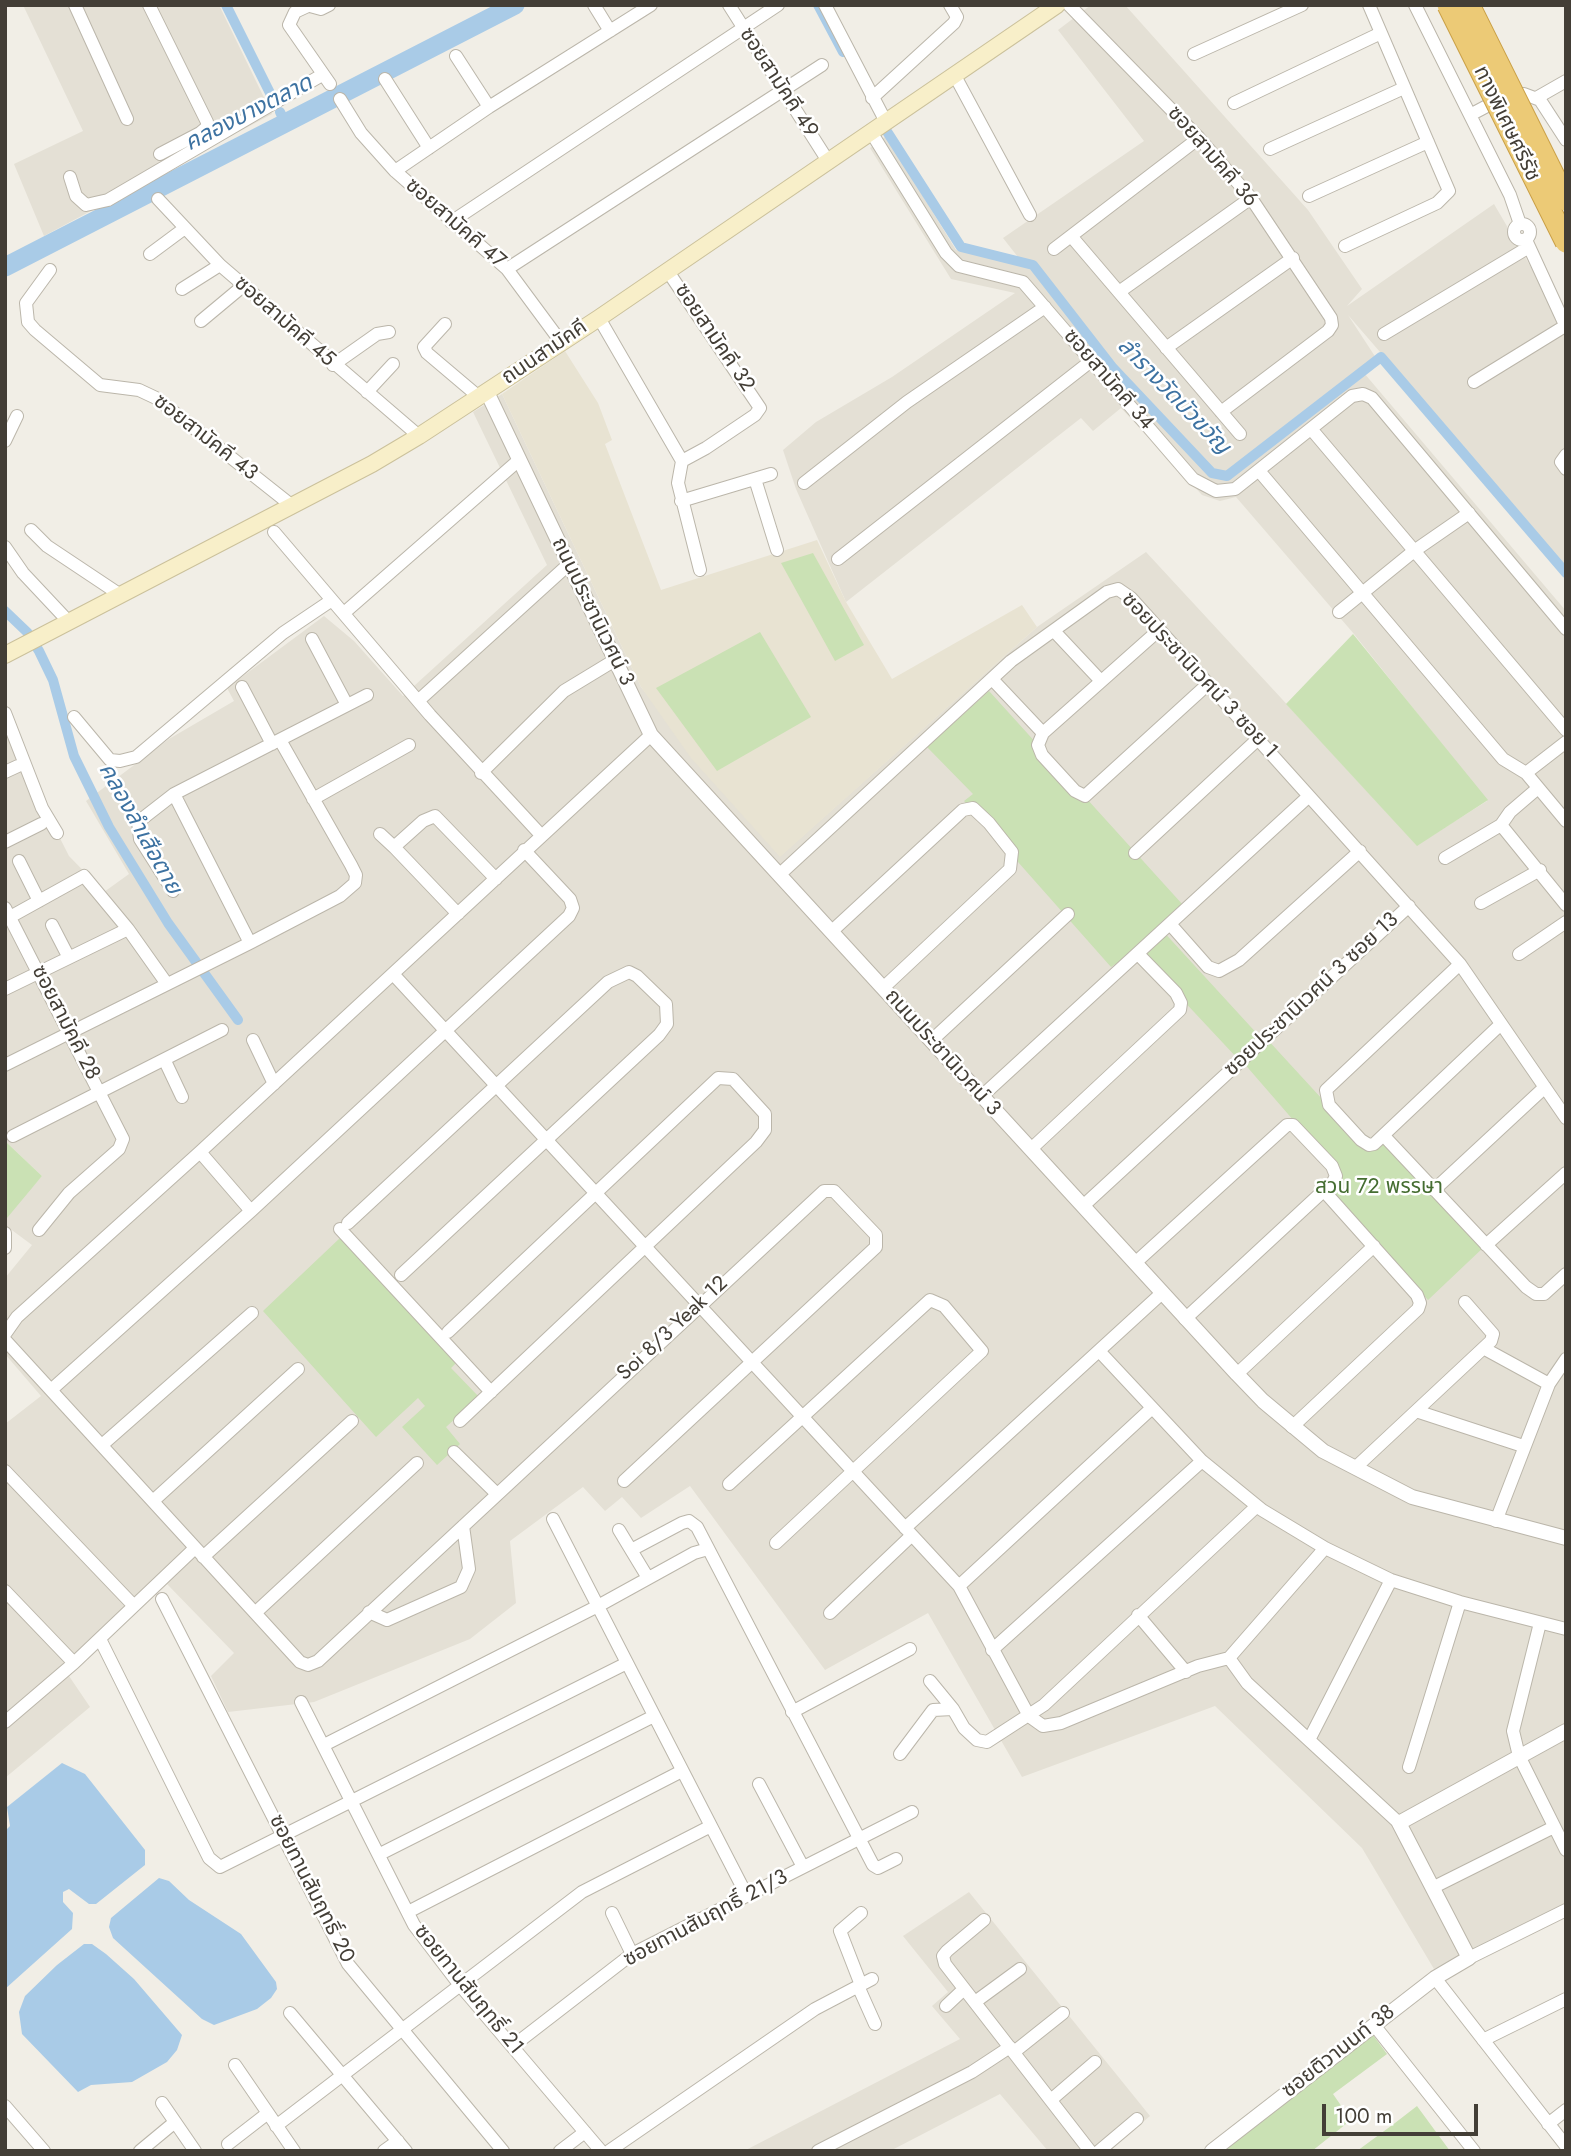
<!DOCTYPE html>
<meta charset="utf-8">
<style>
body{margin:0}
#map{position:relative;width:1571px;height:2156px;overflow:hidden;background:#f1eee6;font-family:Jost,sans-serif}
canvas{display:block}
.frame{position:absolute;inset:0;border:7px solid #433e36;pointer-events:none}
.scale{position:absolute;left:1322px;top:2104px;width:156px;height:32px;box-sizing:border-box;border:4px solid #433e36;border-top:0;padding-left:9px;font-size:21px;line-height:24px;white-space:nowrap;color:#433e36;-webkit-text-stroke:5px #fff;paint-order:stroke}
</style>
<div id="map">
<canvas width="1571" height="2156"></canvas>
<div class="frame"></div>
<div class="scale">100 m</div>
</div>
<script>
const context = document.querySelector('canvas').getContext('2d');
context.lineJoin = 'round';
function fillPath(path, color) { context.fillStyle = color; context.fill(path, 'evenodd'); }
const poly = rows => new Path2D(rows.map(r => 'M' + r).join(''));
function stroke(path, color, width, dash) { context.strokeStyle = color; context.lineWidth = width; context.lineCap = dash ? 'butt' : 'round'; context.setLineDash(dash || []); context.stroke(path); }
function label(font, color, halo, rows, align = 'center') {
  context.font = font + ' Jost,"Noto Sans Thai",sans-serif'; context.lineWidth = 5; context.setLineDash([]); context.textBaseline = 'middle'; context.strokeStyle = halo; context.fillStyle = color; for (const [text, x, y, turn = 0] of rows) {
    context.save(); context.translate(x, y); context.rotate((+turn || 0) * Math.PI / 180); context.textAlign = isNaN(turn) ? turn : align; if (halo) context.strokeText(text, 0, 0); context.fillText(text, 0, 0); context.restore();
  }
}
fillPath(poly([
 [23,5,219,5,272,114,44,236,14,164,83,131],
 [1091,5,1125,5,1308,210,1362,289,1347,306,1494,204,1566,327,1566,567,1348,315,1378,361,1364,373,1566,611,1566,1906,1434,1969,1362,1848,1215,1706,1022,1777,928,1613,825,1670,690,1486,641,1518,622,1497,605,1511,583,1487,510,1541,516,1603,470,1639,314,1702,228,1712,211,1676,234,1653,167,1584,69,1676,90,1707,5,1778,5,1424,41,1396,5,1354,5,1278,32,1245,5,1225,5,1216,42,1176,5,1141,5,730,69,856,104,892,129,874,86,801,169,739,234,701,227,688,324,616,354,641,403,696,547,565,473,412,502,394,641,687,780,856,1037,627,1146,552,1417,845,1487,801,1354,634,1236,497,1220,501,1202,495,1121,408,1093,431,1081,418,846,602,796,489,783,450,816,422,892,377,1015,293,951,279,870,148,886,136,956,250,1025,266,1003,238,1144,141,1058,30],
 [969,1892,1150,2116,1109,2151,1048,2151,1000,2094,890,2151,744,2151,960,2039,932,2006,948,1992,903,1936]
]), '#e4e0d5');
fillPath(poly([
 [565,351,598,403,612,440,605,444,661,590,817,540,846,602,892,679,1022,605,1037,627,780,857,691,758,641,687,502,394]
]), '#e8e3d2');
fillPath(poly([
 [813,553,864,645,835,661,781,563],
 [760,632,811,717,717,771,656,688],
 [1353,634,1488,800,1417,846,1286,704],
 [989,691,1183,905,1161,929,1261,1038,1238,1059,1136,950,1111,967,964,801,973,794,927,747],
 [1266,1038,1368,1149,1384,1134,1486,1245,1428,1300,1325,1189,1340,1174,1242,1061],
 [5,1141,42,1176,7,1218,5,1216],
 [340,1238,456,1363,451,1368,479,1397,446,1427,460,1444,437,1465,402,1427,425,1406,418,1398,376,1437,263,1311],
 [1373,2035,1387,2054,1333,2094,1351,2120,1312,2151,1226,2151,1224,2148],
 [1417,2106,1450,2151,1357,2151,1395,2123]
]), '#cae1b4');
fillPath(poly([
 [62,1763,85,1774,145,1850,145,1865,96,1904,89,1904,69,1889,63,1892,63,1902,73,1913,72,1929,5,1989,5,1831,10,1826,7,1807],
 [159,1878,169,1881,189,1900,241,1934,276,1982,277,1989,271,1998,257,2009,214,2025,202,2019,113,1938,109,1927,111,1918],
 [84,1944,92,1944,106,1954,134,1979,182,2035,177,2050,167,2062,132,2082,91,2085,78,2092,22,2034,19,2012,25,1996,57,1965]
]), '#a9cbe7');
stroke(poly([
 [226,5,272,97],
 [818,5,843,52],
 [280,112,285,122],
 [886,130,961,247,1033,265,1113,368,1212,473,1227,476,1381,357,1566,573],
 [5,611,27,632,39,651,53,680,74,756,109,827,168,923,238,1020]
]), '#a9cbe7', 10);
stroke(poly([
 [5,267,515,5]
]), '#a9cbe7', 19);
const minor = poly([
 [75,5,127,119],
 [149,5,207,122,207,127,200,133,160,154],
 [310,5,295,12,289,25,330,84],
 [594,5,610,31],
 [729,5,828,161],
 [825,5,886,122],
 [1069,5,1199,138,1251,198,1331,318,1332,325,1328,331,1221,412],
 [1415,5,1510,195,1520,224],
 [310,6,321,9,329,5],
 [1194,54,1302,5],
 [456,56,489,107],
 [954,74,1030,215],
 [385,79,429,148],
 [1538,97,1566,81],
 [872,98,954,23,957,17,950,5],
 [340,99,361,133,395,171,507,269,561,342],
 [1234,103,1381,33],
 [1470,115,1504,97,1524,94,1540,100,1566,140],
 [871,132,946,253,959,266,1023,282,1193,479,1216,491,1235,489,1352,396,1363,394,1372,398,1566,629],
 [1270,149,1404,88],
 [395,171,489,107,651,5],
 [70,177,76,196,86,205,108,200,322,75],
 [1309,196,1428,142],
 [158,199,220,265,419,436],
 [451,222,778,5],
 '1514 232a8 8 0 1 1 16 0a8 8 0 1 1-16 0Z',
 [1071,236,1240,434],
 [1526,240,1566,327],
 [1345,246,1437,203,1449,191,1369,5],
 [1054,249,1199,138],
 [150,254,185,228],
 [507,269,822,65],
 [50,270,26,303,28,322,35,330,100,385,139,390,156,398,291,505],
 [667,270,760,408,755,415,706,448,682,461],
 [182,289,220,265],
 [1119,292,1251,198],
 [599,318,682,461],
 [201,321,243,286],
 [445,324,424,347,427,353,479,397],
 [1384,334,1529,247],
 [1166,348,1293,258],
 [333,365,377,334,389,332],
 [1474,382,1565,326],
 [367,392,393,364],
 [1312,430,1566,730],
 [5,441,17,416],
 [1566,455,1561,462,1566,469],
 [682,461,678,483,700,570],
 [1260,472,1503,759,1526,773,1566,821],
 [755,479,777,550],
 [804,483,907,402,1045,307],
 [681,501,771,474],
 [31,530,47,546,119,594],
 [274,532,430,715,540,834],
 [5,547,23,573,69,622],
 [838,559,1091,361],
 [1339,612,1414,551,1469,513],
 [344,613,519,460],
 [1159,630,1043,733,1038,745,1042,755,1075,791,1085,796,1208,684],
 [1054,631,1100,680],
 [312,639,347,705],
 [992,679,1043,733],
 [242,687,272,744],
 [418,701,569,564],
 [5,713,42,808,57,833],
 [74,717,110,760,120,761,136,757,283,633,332,600],
 [5,772,18,766],
 [481,773,564,691,615,660],
 [1526,773,1566,742],
 [1538,788,1510,812,1501,825,1566,905],
 [174,794,250,943],
 [313,799,409,745],
 [380,834,394,847],
 [5,842,41,824],
 [1135,853,1258,739],
 [1445,858,1501,825],
 [19,861,39,901],
 [779,875,1011,661,1107,592,1118,589,1131,598,1460,964,1566,1118],
 [173,891,140,839,138,822,174,794,367,695],
 [1481,903,1540,870],
 [5,908,123,1139,119,1149,69,1193,39,1230],
 [458,914,394,847,423,821,435,816,496,879],
 [10,917,84,876,128,929,167,984],
 [1170,924,1208,967,1219,971,1239,960,1360,851],
 [52,925,68,956],
 [831,932,963,810,973,808,989,823,1012,852,1010,869,883,988],
 [1519,954,1566,922],
 [1460,964,1326,1090,1329,1105,1361,1140,1369,1145,1374,1144,1501,1024],
 [393,974,959,1586,1029,1716,1043,1726,1061,1723,1198,1666,1229,1658,1325,1548],
 [5,989,128,929],
 [253,1040,274,1084],
 [931,1041,1068,914],
 [165,1061,182,1097],
 [5,1065,250,943,340,896,355,883,356,875,351,865,280,740],
 [982,1096,1309,796],
 [13,1136,222,1030],
 [1384,1136,1526,1287,1536,1294,1544,1294,1566,1274],
 [1031,1149,1180,1010,1181,1003,1176,993,1138,954],
 [200,1152,251,1211],
 [1434,1190,1545,1087],
 [1083,1206,1409,906],
 [348,1223,608,982,629,972,637,976,666,1004,667,1024,659,1035,401,1275],
 [340,1229,491,1392],
 [5,1233,5,1248],
 [1486,1245,1566,1173],
 [1135,1263,1287,1125,1293,1125,1332,1166,1336,1176,1333,1182,1185,1319],
 [448,1332,718,1078,733,1079,765,1114,765,1130,756,1142,460,1421],
 [5,1334,17,1317,200,1152,651,735],
 [5,1340,300,1662,308,1665,318,1661,824,1191,834,1191,876,1235,876,1247,624,1481],
 [1485,1349,1549,1384],
 [1100,1352,1202,1461,1262,1510,1325,1548,1391,1580,1460,1602,1566,1629],
 [1237,1374,1374,1246],
 [51,1390,251,1211,569,916,573,908,570,899,524,850],
 [1416,1411,1523,1446],
 [1292,1427,1418,1309,1420,1303,1417,1295,1324,1191],
 [102,1445,252,1313],
 [454,1452,497,1494],
 [1355,1468,1491,1341,1493,1334,1465,1302],
 [5,1471,134,1606],
 [729,1484,930,1300,944,1306,982,1351,776,1543],
 [153,1501,298,1369],
 [553,1519,747,1896],
 [1496,1521,1549,1384,1566,1359],
 [905,1528,1162,1293],
 [619,1530,648,1578],
 [633,1549,682,1523,689,1521,697,1527,873,1865,878,1868,896,1859],
 [203,1557,352,1421],
 [959,1586,1152,1408],
 [5,1591,74,1663],
 [162,1599,348,1964,503,2151],
 [369,1612,387,1620,461,1587,469,1569,463,1526],
 [255,1613,417,1463],
 [830,1613,911,1536],
 [1138,1615,1186,1672],
 [1540,1623,1513,1731,1519,1756,1566,1850],
 [100,1639,209,1858,220,1867,627,1663],
 [992,1650,1202,1461],
 [1229,1658,1247,1683,1399,1823],
 [930,1681,953,1709,964,1728,977,1740,987,1742,1044,1705,1257,1506],
 [301,1702,414,1925,459,1984,601,2151],
 [792,1712,910,1649],
 [5,1722,74,1663,195,1548],
 [1309,1740,1391,1580],
 [324,1745,598,1606,694,1553,708,1549],
 [900,1754,933,1710,953,1709],
 [1409,1767,1460,1602],
 [759,1784,803,1867],
 [380,1854,654,1716],
 [1434,1887,1554,1827],
 [408,1912,682,1771],
 [612,1913,632,1954],
 [861,1913,840,1931,861,1985],
 [984,1920,947,1951,943,1956,945,1964,1090,2151],
 [1469,1958,1566,1910],
 [1435,1978,1566,2146],
 [858,1986,875,2024],
 [975,2002,1020,1969],
 [946,2006,964,1989],
 [290,2013,406,2151],
 [1374,2025,1474,2151],
 [1483,2040,1566,1999],
 [513,2046,632,1954,912,1812],
 [1014,2052,1063,2013],
 [235,2065,294,2151],
 [1052,2099,1095,2062],
 [162,2103,195,2151],
 [5,2106,44,2151],
 [1548,2124,1566,2110],
 [276,2126,582,1892,711,1826],
 [228,2144,268,2113],
 [140,2151,175,2122],
 [384,2151,398,2141],
 [560,2151,585,2132],
 [609,2151,815,2009,872,1979],
 [818,2151,972,2072,1010,2047],
 [1099,2151,1137,2119]
]);
const tertiary = poly([
 [487,392,651,735,1237,1374,1263,1401,1323,1451,1412,1497,1566,1538],
 [1212,2151,1435,1978,1469,1958,1399,1823,1566,1731]
]);
const secondary = poly([
 [5,655,372,464,419,436,599,318,1057,5]
]);
stroke(minor, '#bbb6aa', 14);
stroke(tertiary, '#bbb6aa', 16);
stroke(secondary, '#cbc19b', 18);
stroke(minor, '#fff', 12);
stroke(tertiary, '#fff', 14);
stroke(secondary, '#f8efc9', 16);
const motorwayBridge = poly([
 [1448,5,1566,242],
 [1469,5,1566,200]
]);
stroke(motorwayBridge, '#caa047', 23, []);
stroke(motorwayBridge, '#ecca76', 21);
label('21px', '#433e36', '#fff', [
 ["ซอยสามัคคี 49",778,83,57],
 ["ทางพิเศษศรีรัช",1506,124,64],
 ["ซอยสามัคคี 36",1212,157,49],
 ["ซอยสามัคคี 47",455,224,41],
 ["ซอยสามัคคี 45",284,322,41],
 ["ซอยสามัคคี 32",714,338,56],
 ["ถนนสามัคคี",545,353,-34],
 ["ซอยสามัคคี 34",1108,380,49],
 ["ซอยสามัคคี 43",205,438,38],
 ["ถนนประชานิเวศน์ 3",592,612,64],
 ["ซอยประชานิเวศน์ 3 ซอย 1",1199,676,47],
 ["ซอยประชานิเวศน์ 3 ซอย 13",1312,995,-43],
 ["ซอยสามัคคี 28",65,1023,63],
 ["ถนนประชานิเวศน์ 3",942,1053,48],
 ["Soi 8/3 Yeak 12",673,1329,-43],
 ["ซอยทานสัมฤทธิ์ 20",311,1889,63],
 ["ซอยทานสัมฤทธิ์ 21/3",706,1919,-28],
 ["ซอยทานสัมฤทธิ์ 21",468,1990,51],
 ["ซอยติวานนท์ 38",1339,2052,-38]
]);
label('21px', '#456d31', '#fff', [
 ["สวน 72 พรรษา",1379,1188]
]);
label('italic 23px', '#3d72a1', '#fff', [
 ["คลองบางตลาด",249,114,-27],
 ["ลำรางวัดบัวขวัญ",1173,397,46],
 ["คลองลำเสือตาย",139,829,61]
]);
</script>
